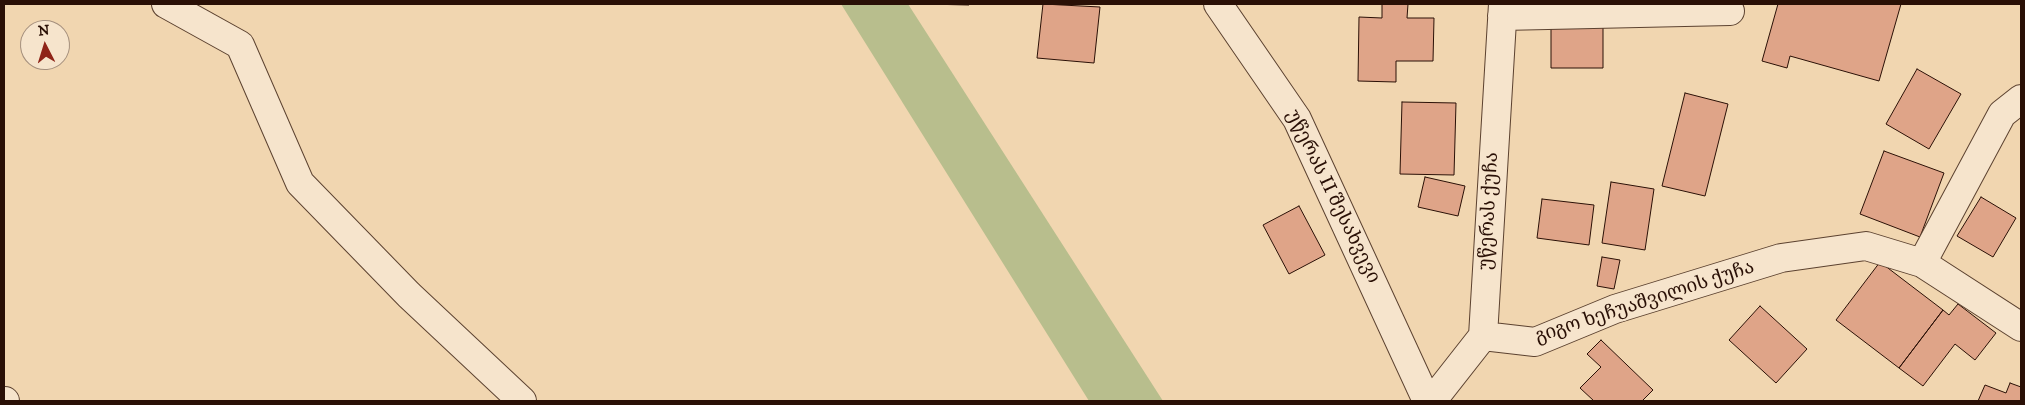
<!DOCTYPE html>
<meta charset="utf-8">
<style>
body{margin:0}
#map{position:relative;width:2025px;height:405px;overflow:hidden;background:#f1d6b0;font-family:"IM FELL DW Pica",serif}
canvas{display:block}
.frame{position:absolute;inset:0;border:5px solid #2a1006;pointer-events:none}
.north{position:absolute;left:20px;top:20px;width:50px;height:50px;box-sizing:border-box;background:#f6e4cc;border:1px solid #a48f7d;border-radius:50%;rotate:355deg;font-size:14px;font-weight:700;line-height:20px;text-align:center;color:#2a1006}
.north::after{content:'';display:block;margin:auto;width:18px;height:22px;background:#8f2418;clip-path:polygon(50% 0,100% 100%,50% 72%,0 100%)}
</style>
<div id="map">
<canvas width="2025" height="405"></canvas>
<div class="frame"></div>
<div class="north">N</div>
</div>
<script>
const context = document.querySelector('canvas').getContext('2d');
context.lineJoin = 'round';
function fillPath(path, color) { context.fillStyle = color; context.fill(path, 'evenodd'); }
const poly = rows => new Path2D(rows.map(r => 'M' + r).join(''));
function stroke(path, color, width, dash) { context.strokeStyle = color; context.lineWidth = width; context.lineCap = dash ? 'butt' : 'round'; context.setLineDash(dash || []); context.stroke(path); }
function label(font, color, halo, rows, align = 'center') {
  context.font = font + ' "IM FELL DW Pica","Noto Serif Georgian",serif'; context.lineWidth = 4; context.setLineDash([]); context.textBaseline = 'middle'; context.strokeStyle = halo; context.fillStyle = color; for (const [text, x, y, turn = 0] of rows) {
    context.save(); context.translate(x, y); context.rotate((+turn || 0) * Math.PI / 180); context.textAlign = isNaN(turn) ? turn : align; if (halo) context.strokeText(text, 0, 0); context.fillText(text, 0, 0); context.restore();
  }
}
fillPath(poly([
 [841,4,908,4,1163,401,1089,401]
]), '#b8be8d');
const building = poly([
 [925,4,969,4,969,5,925,4],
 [1043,4,1100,7,1094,63,1037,58,1043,4],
 [1382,4,1408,4,1407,18,1434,18,1433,61,1396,61,1396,82,1358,81,1359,17,1382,18,1382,4],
 [1778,4,1901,4,1879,81,1790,56,1787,68,1762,61,1778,4],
 [1551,24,1603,24,1603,68,1551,68,1551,24],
 [1917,69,1961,94,1929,149,1886,124,1917,69],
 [1685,93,1728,104,1705,196,1662,186,1685,93],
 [1402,102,1456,103,1454,175,1400,174,1402,102],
 [1884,151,1944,173,1920,237,1860,214,1884,151],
 [1425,177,1465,186,1458,216,1418,207,1425,177],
 [1611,182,1654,189,1645,250,1602,243,1611,182],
 [1981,197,2016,218,1993,257,1957,236,1981,197],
 [1542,199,1594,205,1589,245,1537,238,1542,199],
 [1299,206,1325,255,1289,274,1263,225,1299,206],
 [1602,257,1620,260,1614,289,1597,286,1602,257],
 [1880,262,1943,310,1899,368,1836,320,1880,262],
 [1958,304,1996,333,1975,360,1955,344,1923,386,1899,368,1943,310,1949,315,1958,304],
 [1760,306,1807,349,1776,383,1729,340,1760,306],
 [1601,340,1653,390,1642,401,1594,401,1580,388,1601,367,1587,354,1601,340],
 [2010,383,2021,387,2021,401,1978,401,1985,385,2006,393,2010,383]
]);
fillPath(building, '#dfa488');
stroke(building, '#2a1006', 1);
const minor = poly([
 [166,4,240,45,300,183,409,295,522,401],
 [1218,4,1297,119,1427,401],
 [1502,16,1730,11],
 [1922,263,2002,114,2021,99],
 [1483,336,1535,342,1615,309,1781,258,1866,246,1922,263,2021,327],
 [4,401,5,401],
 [1432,401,1483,336,1503,4]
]);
stroke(minor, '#5c4230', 30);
stroke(minor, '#f6e4cc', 28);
label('19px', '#2a1006', '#f6e4cc', [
 ["უწერას II შესახვევი",1332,197,64],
 ["უწერას ქუჩა",1490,211,-87],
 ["გიგო ხეჩუაშვილის ქუჩა",1645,303,-18]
]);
</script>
